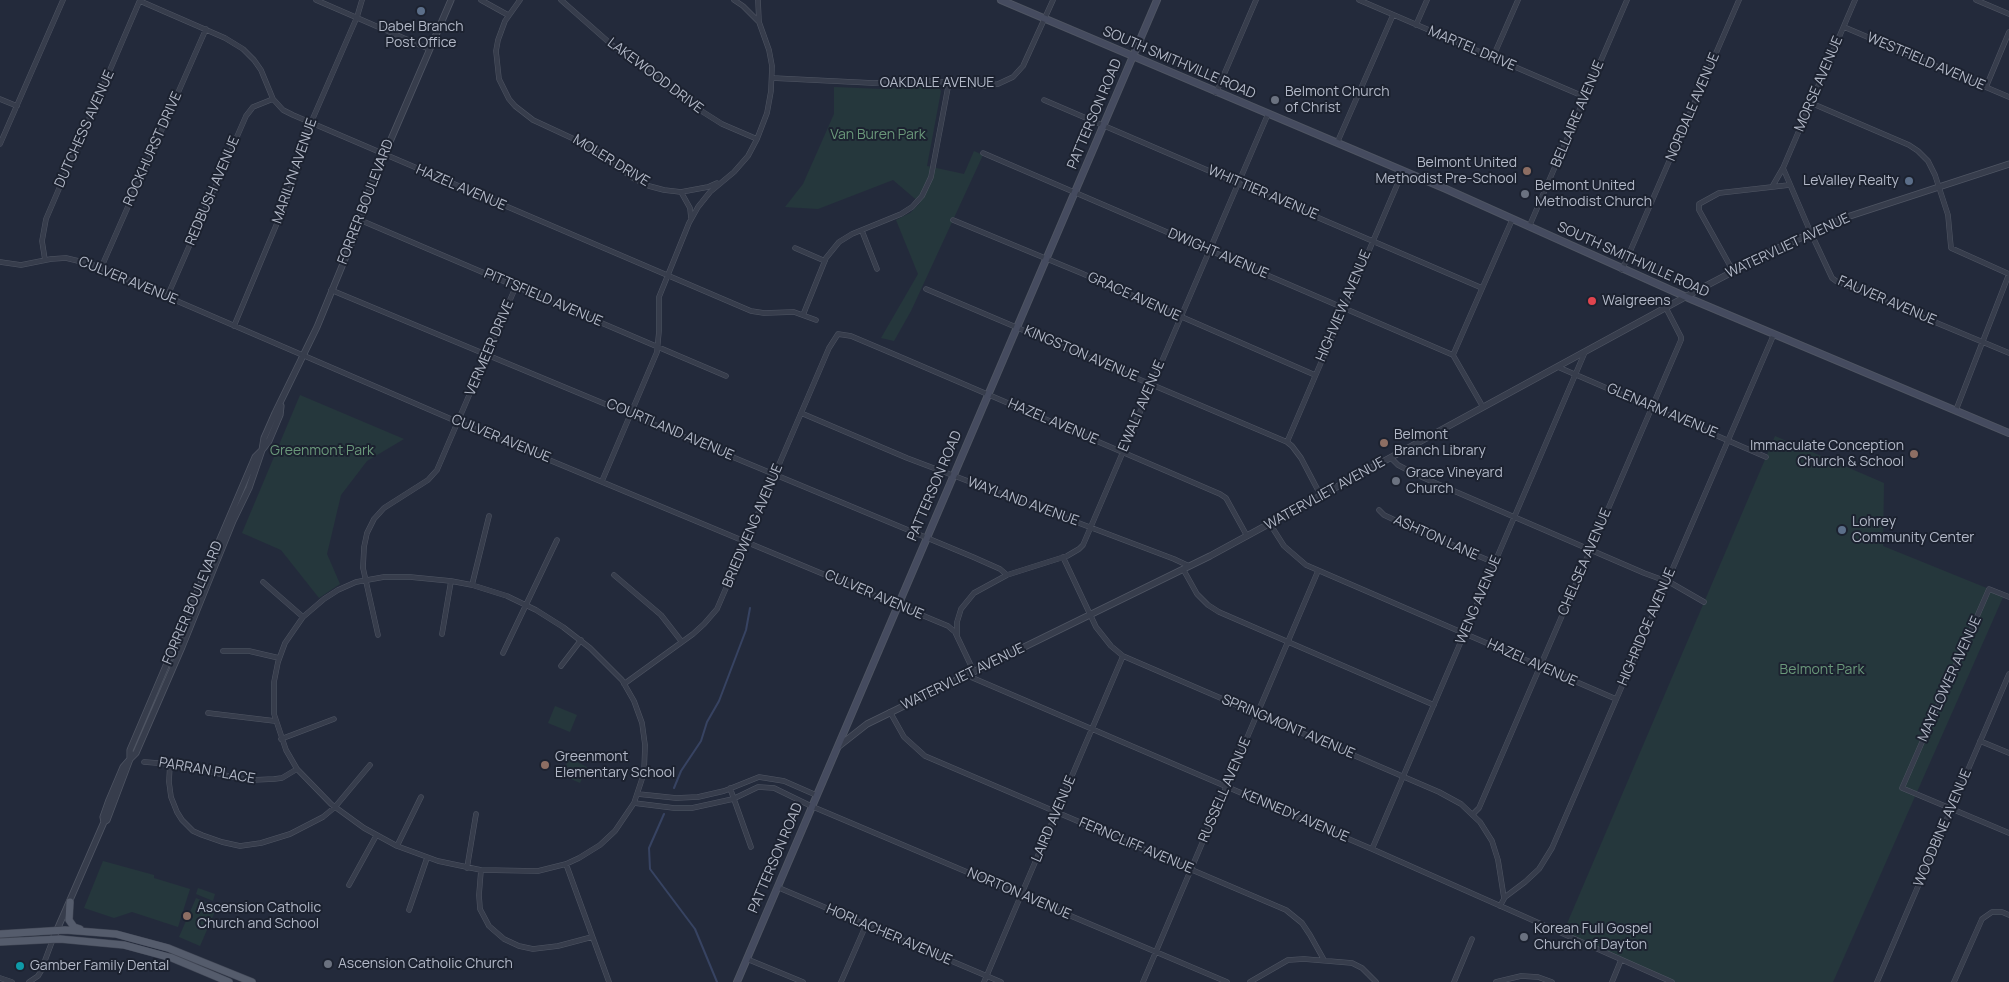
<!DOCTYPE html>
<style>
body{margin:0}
canvas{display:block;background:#232a3b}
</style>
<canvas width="2009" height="982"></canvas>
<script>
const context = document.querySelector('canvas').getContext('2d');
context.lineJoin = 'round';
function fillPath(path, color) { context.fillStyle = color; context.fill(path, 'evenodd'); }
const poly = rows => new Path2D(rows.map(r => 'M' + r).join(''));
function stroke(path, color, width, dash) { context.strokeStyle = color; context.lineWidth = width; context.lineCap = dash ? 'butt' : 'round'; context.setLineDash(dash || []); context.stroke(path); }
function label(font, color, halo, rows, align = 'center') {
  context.font = font + ' Manrope,sans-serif'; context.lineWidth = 4; context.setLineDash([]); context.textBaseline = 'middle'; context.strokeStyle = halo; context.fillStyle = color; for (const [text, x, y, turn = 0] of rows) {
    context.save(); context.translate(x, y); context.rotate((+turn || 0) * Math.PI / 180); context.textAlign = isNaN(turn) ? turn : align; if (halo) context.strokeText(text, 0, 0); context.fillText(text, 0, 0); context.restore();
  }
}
fillPath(poly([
 [917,86,939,88,941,91,927,166,964,174,974,151,983,155,911,311,894,341,881,338,918,274,896,220,910,213,920,203,893,180,818,209,785,207,803,184,834,114,834,87,882,89],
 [300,395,404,439,367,461,341,495,327,554,340,584,319,598,281,550,242,533],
 [1775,436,1884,483,1883,546,2004,595,1833,982,1672,982,1563,933],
 [555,706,577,715,570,732,548,723],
 [569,758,587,767,580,783,562,775],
 [103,861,154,875,154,878,190,889,178,927,132,912,114,918,84,908],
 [198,888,215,894,213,901,196,894],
 [196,898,217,907,200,946,179,937]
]), '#25373c');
stroke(poly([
 [674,788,681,771,701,741,707,722,719,701,746,630,750,608],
 [664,814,649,848,650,869,695,929,717,982]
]), '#374362', 2);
const minor = poly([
 [316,0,429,49],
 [481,0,508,15],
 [520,0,505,21,498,40,496,51,499,79,509,99,515,106,533,120,589,146,633,178,649,186,664,190,681,192,708,187,717,183],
 [561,0,612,45,703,112,722,124,757,139],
 [734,0,743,6,759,22],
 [1359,0,1585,97],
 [1976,0,2009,14],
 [140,1,225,38,243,49,254,60,261,70,273,99,283,110,293,115,751,311,764,313,794,312,816,320],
 [1416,25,1427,0],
 [1844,27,2009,97],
 [1493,57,1518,0],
 [772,78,873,83,924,80,984,86,998,84,1013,77,1023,66,1053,0],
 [1986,87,2009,32],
 [1216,93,1256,0],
 [0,99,17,106],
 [1044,100,1482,288],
 [1811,103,1909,145,1918,151,1928,161,1935,175,1948,215,1951,248,2009,274],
 [1337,143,1393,15],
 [0,144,63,0],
 [983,153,1453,355],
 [1783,168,1810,231,1832,278,1836,281,2009,353],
 [1772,187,1789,185],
 [681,192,690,208,691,218],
 [360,220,726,376],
 [953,220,1081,273,1315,375],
 [1529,227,1627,0],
 [862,231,877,269],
 [795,248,825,261],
 [45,260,42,241,46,219,140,0],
 [0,262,21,265,51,259,66,258,91,264,458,422,948,626,955,632,974,672],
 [101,268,206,29],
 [1622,270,1739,0],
 [1733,271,1699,210,1699,204,1719,193,1772,187,1783,168,1855,0],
 [926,289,1287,442,1292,446,1301,458,1321,496],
 [331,290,973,557,1000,569,1007,575],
 [167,297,246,116,253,107,273,99],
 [803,315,826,258,839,242,852,234,901,214,912,207,922,196,931,177,949,82],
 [234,326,288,197,303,141,357,17,362,0],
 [1558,367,1766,457],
 [1483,407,1453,355,1512,220],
 [1956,410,2009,274],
 [801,413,907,458,1174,559,1189,566],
 [1287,442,1403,171],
 [1391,458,1398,465,1417,475,1644,573,1671,583,1704,602],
 [602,481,657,352,659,331,659,297,689,223,698,207,710,192,734,172,748,156,757,139,767,113,771,91,772,66,769,50,759,22,758,0],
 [1379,510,1384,515,1401,523,1495,563],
 [1270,524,1284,546,1306,565,1616,699],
 [1063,557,1096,627,1111,646,1123,656,1439,792,1461,804,1480,822,1492,841,1498,860,1504,898],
 [1183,569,1197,594,1208,605,1219,612,1434,705],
 [614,575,661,615,682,642],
 [384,577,410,577,451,581,472,585,507,596,536,610,563,627,590,648,622,680,634,701,642,723,645,745,644,773,634,803,615,831,600,845,579,858,566,864,538,871,481,870,438,861,397,846,364,828,331,804,297,769,286,750,274,714,274,682,278,662,285,643,303,617,324,599,338,590,356,582,384,577],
 [263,582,303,617],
 [472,585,489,516],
 [2009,597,1989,589,1902,788,2009,833],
 [442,634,451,581],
 [957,634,957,622,961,609,974,593,1007,575,1067,556,1079,549,1083,545,1268,114],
 [378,635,363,568,364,547,367,533,374,519,384,508,428,480,437,470,516,286],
 [223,651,249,651,279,658],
 [503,653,557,540],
 [561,666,581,640],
 [966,675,1372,849,1672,982],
 [624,684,693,634,704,624,717,609,829,348,838,334,851,336,903,358,1220,494,1226,498,1247,536],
 [890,712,904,737,925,756,1286,910,1302,923,1310,935,1324,960],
 [208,713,275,721],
 [281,739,334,719],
 [1980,741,2009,753],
 [144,762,185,765,232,777,252,780,274,779,282,778,297,769],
 [170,763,169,782,171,797,177,812,182,820,193,831,202,835,222,842,240,846,261,843,290,834,323,817,335,807,370,765],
 [730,788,751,847],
 [638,794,676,798,698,797,724,791,759,777,784,781,816,795],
 [634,803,674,808,692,808,733,799,758,787,774,788,811,806,1227,982],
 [1473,814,1479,808,1681,340,1681,337,1666,308],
 [397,846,421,797],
 [1372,849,1585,352],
 [566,864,609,982],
 [467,868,476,814],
 [481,870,479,895,480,909,489,926,504,939,519,946,533,949,558,946,592,937],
 [349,885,376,836],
 [777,887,1001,982],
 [1500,906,1505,897,1525,882,1539,869,1552,848,1774,334],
 [409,910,427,858],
 [747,959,803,982],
 [0,978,12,982],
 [29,982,38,976,41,971,53,939],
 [841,982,866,925],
 [984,982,1123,656],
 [1143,982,1318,571],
 [1250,982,1288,960,1304,959,1352,963,1362,968,1376,982],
 [1454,982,1472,939],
 [1496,982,1521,976,1538,977,1552,982],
 [1612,982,1621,960],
 [1877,982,2009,674],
 [1954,982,1982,919,1992,912,2002,912,2009,915]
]);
const tertiary = poly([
 [839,746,867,724,1210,556,1698,290,1776,249,1847,217,2009,164],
 [104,822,103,817,109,800,123,767,130,759,130,750,255,457,262,450,264,438,275,413,317,327,354,237,373,181,451,0],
 [53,939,104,822,107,820,130,759,136,753,182,647,233,521,249,488,262,450,269,441,280,415,281,406]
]);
const secondary = poly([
 [1001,0,1446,189,1693,300,2009,433],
 [737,982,1157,0]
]);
const primary = poly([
 [70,902,69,920,74,927,80,929],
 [0,934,65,930,116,934,168,948,252,982],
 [0,942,60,939,124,945,172,958,229,982]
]);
stroke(minor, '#4f5563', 5.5);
stroke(tertiary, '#4f5563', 7);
stroke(secondary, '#4f5563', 8);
stroke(primary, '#404654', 8);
stroke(minor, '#373d4c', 4.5);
stroke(tertiary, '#373d4c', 5.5);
stroke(secondary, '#454b5f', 6);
stroke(primary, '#555c6c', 7);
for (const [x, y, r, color] of [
 [421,11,5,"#5c6f8a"],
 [1275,100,5,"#6b7280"],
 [1527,171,5,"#8d6e63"],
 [1909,181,5,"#5c6f8a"],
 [1525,194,5,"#6b7280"],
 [1592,301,5,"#e0444e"],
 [1384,443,5,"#8d6e63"],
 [1914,454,5,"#8d6e63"],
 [1396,481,5,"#6b7280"],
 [1842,530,5,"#5c6f8a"],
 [545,765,5,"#8d6e63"],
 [187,916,5,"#8d6e63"],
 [1524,937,5,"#6b7280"],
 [328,964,5,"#6b7280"],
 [20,966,5,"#0f9aa8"]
]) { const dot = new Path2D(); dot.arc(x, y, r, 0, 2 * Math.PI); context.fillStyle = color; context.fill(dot); stroke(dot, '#1c2230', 2); }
label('14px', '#b2b8c7', '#1c2230', [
 ["Dabel Branch",421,27,"center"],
 ["Post Office",421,43,"center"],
 ["Belmont Church",1285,92],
 ["of Christ",1285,108],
 ["Belmont United",1517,163,"right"],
 ["Methodist Pre-School",1517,179,"right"],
 ["LeValley Realty",1899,181,"right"],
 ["Belmont United",1535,186],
 ["Methodist Church",1535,202],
 ["Walgreens",1602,301],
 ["Belmont",1394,435],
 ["Branch Library",1394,451],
 ["Immaculate Conception",1904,446,"right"],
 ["Church & School",1904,462,"right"],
 ["Grace Vineyard",1406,473],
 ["Church",1406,489],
 ["Lohrey",1852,522],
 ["Community Center",1852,538],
 ["Greenmont",555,757],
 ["Elementary School",555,773],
 ["Ascension Catholic",197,908],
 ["Church and School",197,924],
 ["Korean Full Gospel",1534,929],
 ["Church of Dayton",1534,945],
 ["Ascension Catholic Church",338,964],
 ["Gamber Family Dental",30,966]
], 'left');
label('14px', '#b2b8c7', '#1c2230', [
 ["MARTEL DRIVE",1472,49,23],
 ["WESTFIELD AVENUE",1926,62,23],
 ["SOUTH SMITHVILLE ROAD",1179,63,23],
 ["LAKEWOOD DRIVE",655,76,37],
 ["OAKDALE AVENUE",937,83],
 ["MORSE AVENUE",1819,84,-67],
 ["NORDALE AVENUE",1693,107,-67],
 ["PATTERSON ROAD",1095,114,-67],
 ["BELLAIRE AVENUE",1578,114,-67],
 ["DUTCHESS AVENUE",85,129,-66],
 ["ROCKHURST DRIVE",153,149,-66],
 ["MOLER DRIVE",611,161,31],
 ["MARILYN AVENUE",295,171,-71],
 ["HAZEL AVENUE",461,188,23],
 ["REDBUSH AVENUE",213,191,-67],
 ["WHITTIER AVENUE",1263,193,23],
 ["FORRER BOULEVARD",366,202,-69],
 ["WATERVLIET AVENUE",1788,246,-25],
 ["DWIGHT AVENUE",1218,254,23],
 ["SOUTH SMITHVILLE ROAD",1633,260,24],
 ["CULVER AVENUE",128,281,22],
 ["GRACE AVENUE",1134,297,24],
 ["PITTSFIELD AVENUE",543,298,23],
 ["FAUVER AVENUE",1887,301,23],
 ["HIGHVIEW AVENUE",1344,306,-67],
 ["VERMEER DRIVE",490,348,-67],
 ["KINGSTON AVENUE",1081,354,23],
 ["EWALT AVENUE",1142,406,-67],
 ["GLENARM AVENUE",1662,411,23],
 ["HAZEL AVENUE",1053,422,23],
 ["COURTLAND AVENUE",670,430,23],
 ["CULVER AVENUE",501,439,22],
 ["PATTERSON ROAD",935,486,-67],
 ["WATERVLIET AVENUE",1325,494,-29],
 ["WAYLAND AVENUE",1023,502,20],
 ["BRIEDWENG AVENUE",753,526,-67],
 ["ASHTON LANE",1436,538,24],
 ["CHELSEA AVENUE",1585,562,-67],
 ["CULVER AVENUE",874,595,23],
 ["WENG AVENUE",1479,600,-67],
 ["FORRER BOULEVARD",193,603,-67],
 ["HIGHRIDGE AVENUE",1647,627,-67],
 ["HAZEL AVENUE",1532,663,24],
 ["WATERVLIET AVENUE",963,677,-26],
 ["MAYFLOWER AVENUE",1950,679,-66],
 ["SPRINGMONT AVENUE",1288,727,23],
 ["PARRAN PLACE",207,771,10],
 ["RUSSELL AVENUE",1225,790,-67],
 ["KENNEDY AVENUE",1295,816,23],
 ["LAIRD AVENUE",1054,819,-67],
 ["WOODBINE AVENUE",1943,828,-67],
 ["FERNCLIFF AVENUE",1136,846,23],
 ["PATTERSON ROAD",776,858,-67],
 ["NORTON AVENUE",1019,894,23],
 ["HORLACHER AVENUE",889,935,23]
]);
label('14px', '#6a987a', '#1c2230', [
 ["Van Buren Park",878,135],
 ["Greenmont Park",322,451],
 ["Belmont Park",1822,670]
]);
</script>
